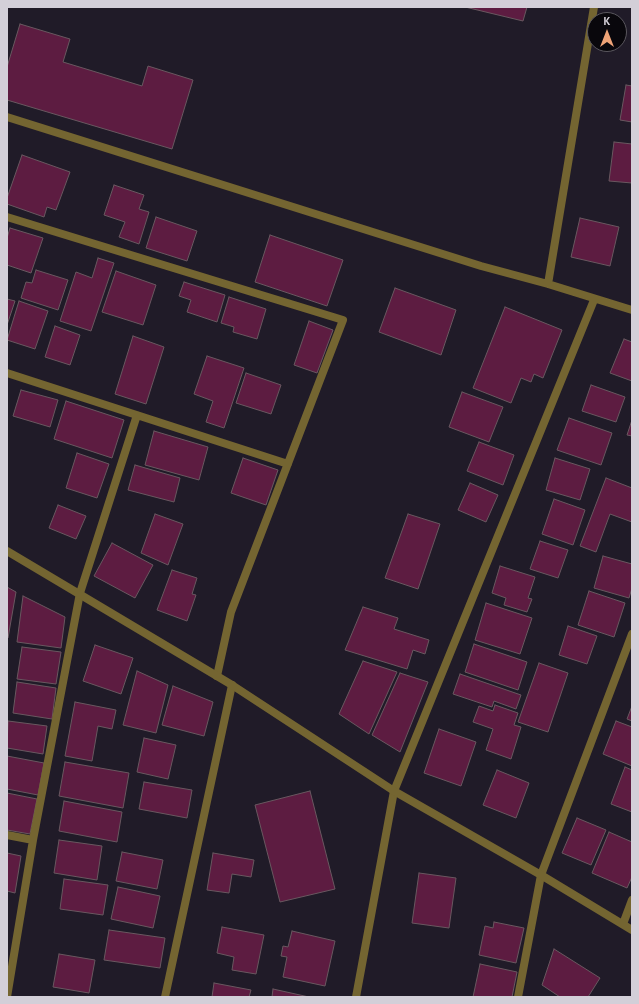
<!DOCTYPE html>
<style>
body{margin:0}
#map{position:relative;width:639px;height:1004px;overflow:hidden;background:#201b28;font-family:"PT Sans",sans-serif}
canvas{display:block}
.frame{position:absolute;inset:0;border:8px solid #d3cfd8;pointer-events:none}
.north{position:absolute;left:587px;top:12px;width:40px;height:40px;box-sizing:border-box;background:#09070c;border:1px solid #5a575e;border-radius:50%;rotate:0deg;font-size:11px;font-weight:700;line-height:16px;text-align:center;color:#d3cfd8}
.north::after{content:'';display:block;margin:auto;width:14px;height:18px;background:#efa377;clip-path:polygon(50% 0,100% 100%,50% 72%,0 100%)}
</style>
<div id="map">
<canvas width="639" height="1004"></canvas>
<div class="frame"></div>
<div class="north">K</div>
</div>
<script>
const context = document.querySelector('canvas').getContext('2d');
context.lineJoin = 'round';
function fillPath(path, color) { context.fillStyle = color; context.fill(path, 'evenodd'); }
const poly = rows => new Path2D(rows.map(r => 'M' + r).join(''));
function stroke(path, color, width, dash) { context.strokeStyle = color; context.lineWidth = width; context.lineCap = dash ? 'butt' : 'round'; context.setLineDash(dash || []); context.stroke(path); }
const building = poly([
 [465,7,527,7,523,21,465,7],
 [20,24,70,39,63,62,142,86,148,66,193,80,172,149,7,100,7,67,20,24],
 [626,85,632,86,632,122,620,120,626,85],
 [614,142,632,144,632,183,609,181,614,142],
 [22,155,70,172,56,210,47,207,44,217,7,204,7,198,22,155],
 [114,185,144,195,139,209,149,212,139,244,119,237,125,222,104,215,114,185],
 [156,217,197,231,187,261,146,248,156,217],
 [580,218,619,227,610,266,571,257,580,218],
 [10,228,43,238,31,273,7,265,7,238,10,228],
 [270,235,343,260,327,306,255,282,270,235],
 [98,258,114,263,91,331,60,321,76,272,92,278,98,258],
 [36,270,68,280,58,310,21,298,26,282,32,283,36,270],
 [116,271,156,285,143,325,102,312,116,271],
 [184,282,225,295,217,322,187,312,191,300,179,296,184,282],
 [395,288,456,310,441,355,379,332,395,288],
 [229,297,266,309,257,339,233,332,234,327,221,323,229,297],
 [7,299,15,301,7,325,7,299],
 [19,301,48,311,35,349,7,340,19,301],
 [505,307,562,330,543,378,534,374,531,382,521,378,511,403,473,388,505,307],
 [309,321,333,330,317,373,294,365,309,321],
 [55,326,80,335,70,365,45,357,55,326],
 [133,336,164,347,146,404,115,394,133,336],
 [624,339,632,342,632,381,610,373,624,339],
 [207,356,244,368,224,428,206,422,213,401,194,394,207,356],
 [246,373,281,385,271,414,236,403,246,373],
 [591,385,625,397,616,422,582,411,591,385],
 [21,390,58,400,50,427,13,416,21,390],
 [462,392,503,407,489,442,449,427,462,392],
 [66,401,124,420,112,458,54,439,66,401],
 [569,418,612,433,601,465,557,450,569,418],
 [632,420,632,436,627,435,632,420],
 [154,431,208,447,199,480,145,465,154,431],
 [479,442,514,455,503,485,467,471,479,442],
 [77,453,109,464,97,498,66,488,77,453],
 [243,458,278,470,266,505,231,493,243,458],
 [555,458,590,469,580,500,546,490,555,458],
 [135,465,180,478,174,502,128,490,135,465],
 [606,478,632,488,632,522,610,514,596,552,580,546,606,478],
 [470,483,498,495,486,522,458,510,470,483],
 [554,499,585,510,573,545,542,534,554,499],
 [58,505,86,516,76,539,49,528,58,505],
 [155,514,183,524,168,565,141,553,155,514],
 [408,514,440,524,418,589,385,578,408,514],
 [540,541,568,550,558,578,530,569,540,541],
 [112,543,153,565,135,598,94,576,112,543],
 [603,556,632,564,632,588,629,598,594,588,603,556],
 [500,566,535,577,528,598,532,599,527,612,504,605,506,598,492,593,500,566],
 [172,570,197,578,192,594,196,595,187,621,157,610,172,570],
 [7,587,16,592,8,638,7,637,7,587],
 [589,591,625,603,614,637,578,625,589,591],
 [23,596,65,617,61,648,17,642,23,596],
 [486,603,532,618,520,654,475,640,486,603],
 [363,607,398,618,394,629,429,640,425,654,413,650,407,669,345,650,363,607],
 [568,626,597,636,587,664,559,655,568,626],
 [474,644,527,662,518,690,465,672,474,644],
 [95,645,133,658,121,694,83,681,95,645],
 [22,647,61,652,56,684,17,679,22,647],
 [363,661,397,672,369,734,339,714,363,661],
 [539,663,568,673,548,732,518,722,539,663],
 [137,671,168,685,156,733,123,725,137,671],
 [400,673,428,682,400,752,372,735,400,673],
 [460,674,521,695,516,709,494,701,492,707,453,694,460,674],
 [17,682,56,688,52,719,13,713,17,682],
 [173,686,213,702,204,736,162,725,173,686],
 [75,702,116,710,112,729,98,726,92,761,65,756,75,702],
 [495,705,518,713,514,725,521,727,511,759,486,750,493,729,473,722,479,706,493,711,495,705],
 [632,706,632,721,627,719,632,706],
 [8,721,47,726,43,754,7,748,8,721],
 [616,721,632,727,632,766,603,754,616,721],
 [439,729,476,742,461,786,424,773,439,729],
 [144,738,176,745,168,779,137,772,144,738],
 [7,756,44,763,38,795,7,789,7,756],
 [65,762,129,773,123,808,59,796,65,762],
 [625,767,632,770,632,812,611,804,625,767],
 [497,770,529,783,516,818,483,805,497,770],
 [144,782,192,790,187,818,139,809,144,782],
 [310,791,335,889,280,902,255,805,310,791],
 [7,793,37,799,30,834,7,830,7,793],
 [64,801,122,812,117,842,59,831,64,801],
 [577,818,606,830,591,865,562,853,577,818],
 [609,832,632,842,632,877,627,888,592,873,609,832],
 [59,840,102,846,97,880,54,873,59,840],
 [122,852,163,860,157,889,116,881,122,852],
 [7,853,21,856,15,893,7,891,7,853],
 [213,853,254,860,251,877,232,874,229,893,207,890,213,853],
 [419,873,456,878,449,928,412,923,419,873],
 [64,879,108,885,103,915,60,909,64,879],
 [118,887,160,896,153,928,111,919,118,887],
 [494,922,524,928,516,963,479,955,485,926,493,928,494,922],
 [222,927,264,935,256,974,232,970,234,957,217,953,222,927],
 [109,930,165,938,160,968,104,960,109,930],
 [292,931,335,941,325,986,283,977,287,957,281,956,283,946,288,947,292,931],
 [554,949,600,978,588,997,560,997,542,985,554,949],
 [59,954,95,960,89,993,53,987,59,954],
 [480,964,517,972,512,997,473,997,480,964],
 [214,983,251,990,249,997,212,997,214,983],
 [273,989,309,997,272,997,273,989]
]);
fillPath(building, '#5d1c41');
stroke(building, '#695860', 1);
stroke(poly([
 [7,117,481,266,548,284,632,310],
 [7,217,343,320,231,612,217,676],
 [548,284,594,7],
 [7,373,288,464],
 [7,835,33,840],
 [623,924,632,900],
 [7,997,33,840,80,593,137,415],
 [165,997,232,685],
 [356,997,394,791,594,300],
 [518,997,541,875,632,634]
]), '#746531', 8);
stroke(poly([
 [7,551,232,685,394,791,541,875,632,930]
]), '#746531', 8);
</script>
